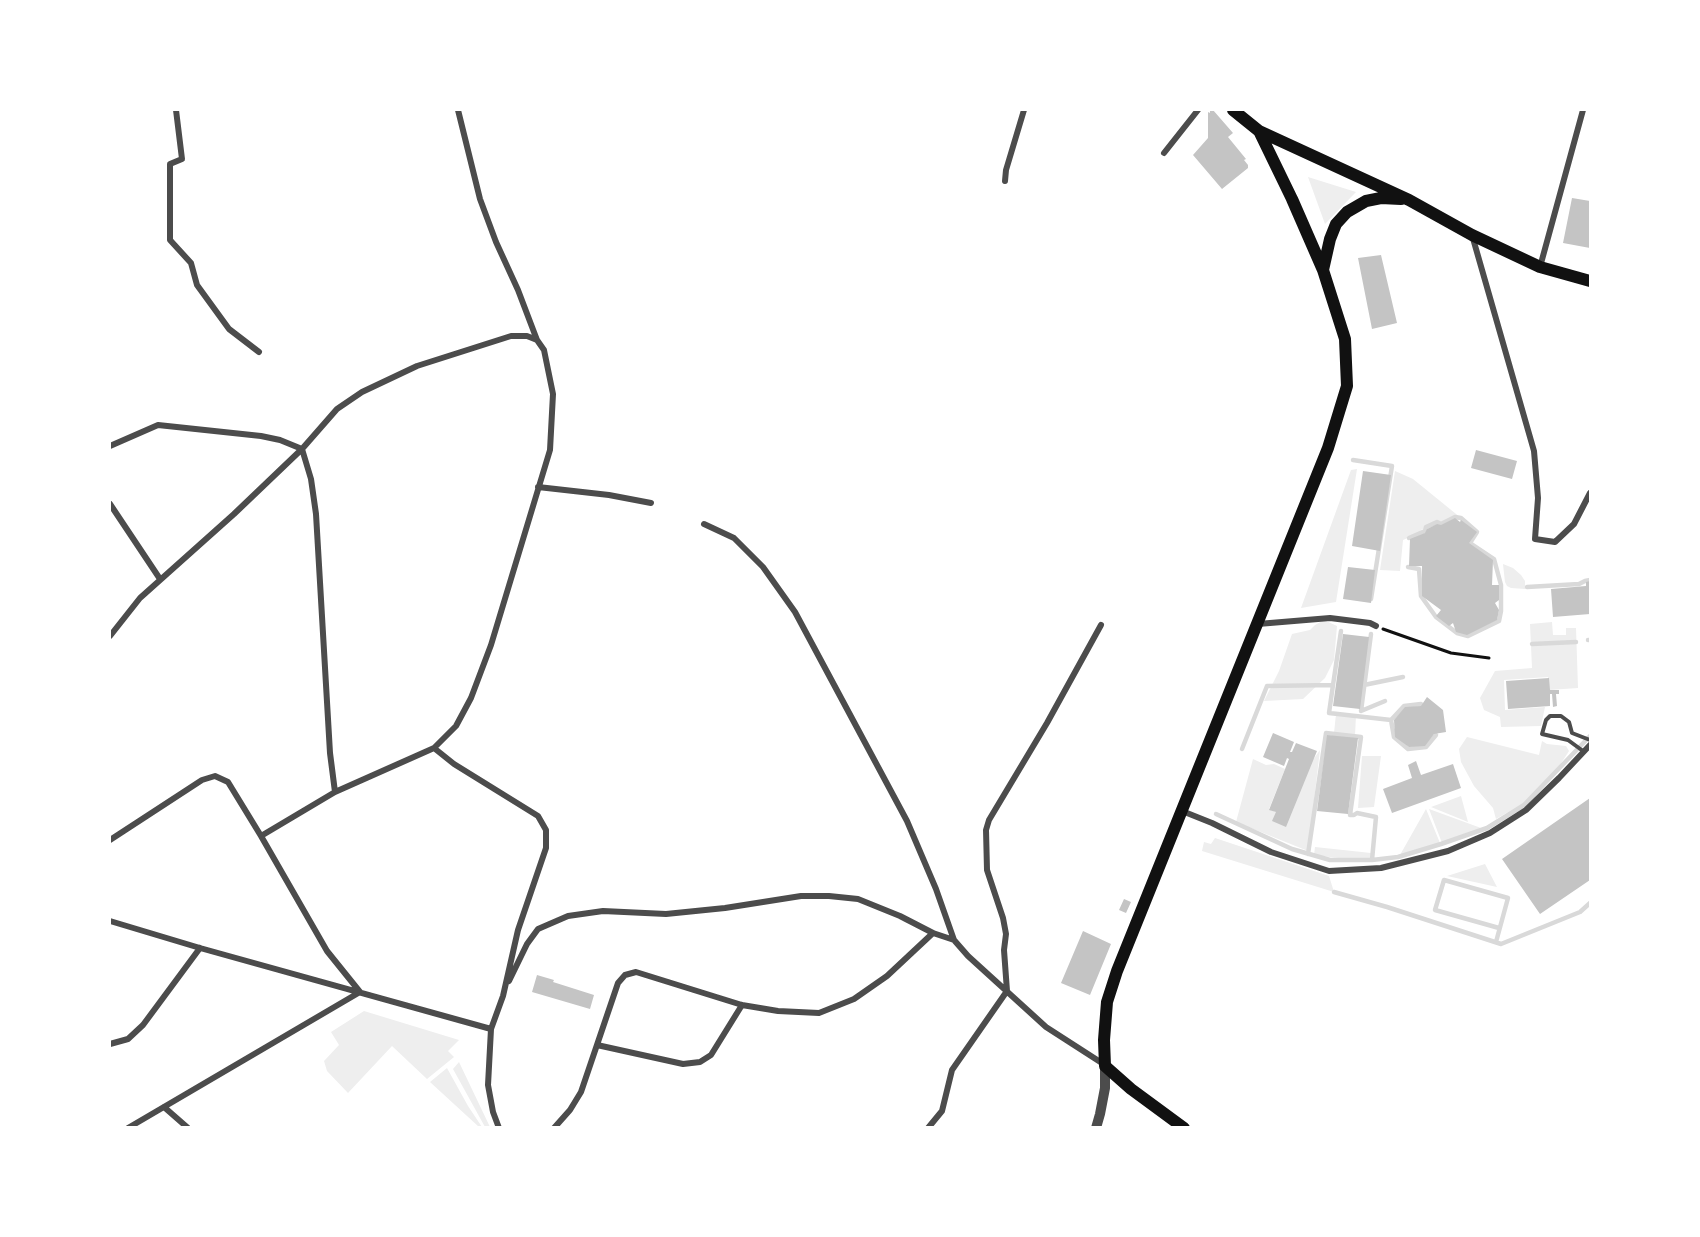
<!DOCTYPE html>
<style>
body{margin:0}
#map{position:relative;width:1700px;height:1237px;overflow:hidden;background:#fff;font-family:"IBM Plex Serif",serif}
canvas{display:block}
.frame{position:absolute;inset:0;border:111px solid #fff;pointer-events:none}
</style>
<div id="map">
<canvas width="1700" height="1237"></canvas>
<div class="frame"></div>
</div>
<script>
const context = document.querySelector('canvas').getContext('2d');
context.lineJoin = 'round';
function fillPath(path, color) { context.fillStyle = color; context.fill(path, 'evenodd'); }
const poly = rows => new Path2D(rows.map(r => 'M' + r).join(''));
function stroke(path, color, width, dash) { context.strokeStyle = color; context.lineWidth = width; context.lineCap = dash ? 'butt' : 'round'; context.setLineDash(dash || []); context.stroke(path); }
fillPath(poly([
 [1308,177,1356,192,1325,224],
 [1357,469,1336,602,1301,608,1351,470],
 [1395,471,1413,479,1461,518,1454,522,1449,519,1435,526,1431,525,1421,530,1419,533,1403,540,1400,571,1380,570],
 [1503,564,1513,568,1521,575,1525,581,1525,589,1511,588,1507,586,1505,582],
 [1324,620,1337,626,1334,660,1325,678,1303,699,1264,701,1279,671,1292,634,1310,630,1315,625],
 [1552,622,1553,635,1566,635,1566,628,1576,628,1578,688,1549,690,1548,677,1504,680,1505,710,1545,707,1541,726,1501,727,1500,717,1484,710,1480,698,1495,671,1532,668,1530,624],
 [1336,714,1356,716,1355,735,1334,733],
 [1467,737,1539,755,1542,741,1547,744,1566,746,1569,751,1560,765,1548,780,1524,803,1496,819,1493,808,1474,786,1461,762,1459,749],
 [1320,750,1308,851,1236,822,1253,759,1266,765,1274,764,1285,769,1269,809,1276,812],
 [1362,756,1381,756,1374,807,1358,808],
 [1461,796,1468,822,1431,807],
 [1426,809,1440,843,1400,855],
 [1429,809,1481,828,1442,843],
 [1215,838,1329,876,1334,892,1202,851,1204,842,1211,844],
 [1315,847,1371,853,1371,861,1353,860,1314,855],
 [1485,864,1497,887,1447,876],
 [364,1011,459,1040,448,1051,454,1057,427,1079,392,1046,348,1093,327,1071,324,1061,339,1045,331,1032],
 [459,1062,490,1127,485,1127,453,1069],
 [447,1068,468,1106,482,1127,479,1127,430,1082]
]), '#eee');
stroke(poly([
 [1353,460,1392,466,1371,599],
 [1408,567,1419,569,1421,596,1436,617,1457,633,1468,636,1499,621,1501,611,1501,585,1494,559,1470,543,1477,532,1461,518,1455,517,1441,524,1437,522,1426,527,1425,531,1409,538],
 [1527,587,1579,584,1585,581,1590,580],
 [1371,634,1361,711,1385,701],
 [1588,640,1590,640],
 [1532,644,1576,642],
 [1333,685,1341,631],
 [1364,685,1403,677],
 [1421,704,1404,706,1391,720,1394,737,1408,749,1426,747,1436,735],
 [1242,749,1267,686,1333,685,1329,713,1391,720],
 [1216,814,1292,849,1330,860,1372,860,1398,857,1441,844,1487,828,1524,805,1590,736],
 [1308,854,1326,733,1361,737,1350,815,1354,815,1357,813,1376,817,1372,860],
 [1334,892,1387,907,1501,944,1580,912,1590,903],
 [1496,942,1508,898,1444,880,1435,910,1499,928]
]), '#d9d9d9', 4.5);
fillPath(poly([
 [1210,110,1213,110,1233,133,1228,137,1246,159,1244,160,1248,165,1248,168,1222,189,1193,155,1208,138,1208,112,1210,113],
 [1572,198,1590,201,1590,248,1563,243],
 [1381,255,1397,323,1372,329,1358,258],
 [1476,450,1517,461,1512,479,1471,468],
 [1363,471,1391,475,1380,551,1352,546],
 [1455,518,1460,522,1461,520,1477,532,1469,543,1493,560,1492,585,1499,585,1499,600,1495,603,1499,610,1497,620,1467,635,1456,632,1453,623,1449,626,1436,616,1441,610,1422,596,1422,566,1409,566,1410,539,1425,533,1427,529,1437,524,1441,525],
 [1348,567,1375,570,1371,603,1343,599],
 [1590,581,1590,614,1553,617,1551,589,1586,586,1586,582],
 [1343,634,1369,637,1360,709,1333,706],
 [1549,678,1550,690,1559,690,1559,694,1556,694,1557,706,1553,707,1552,694,1550,694,1550,706,1508,709,1506,681],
 [1427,697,1443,710,1446,732,1434,734,1425,746,1409,747,1395,737,1394,720,1405,707,1421,706],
 [1273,733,1294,742,1290,752,1292,752,1296,743,1317,751,1286,827,1272,821,1276,812,1269,810,1289,759,1287,758,1284,766,1263,757],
 [1327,735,1358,738,1348,814,1317,811],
 [1416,761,1421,775,1453,764,1461,788,1392,813,1383,789,1412,778,1408,765],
 [1590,798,1590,880,1540,914,1502,859],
 [1124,899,1131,902,1126,913,1119,910],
 [1083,931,1111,944,1090,995,1061,983],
 [537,975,554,980,553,982,594,995,590,1009,532,992]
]), '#c4c4c4');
stroke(poly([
 [1383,629,1451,653,1489,658]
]), '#111', 3);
stroke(poly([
 [1583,751,1568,740,1542,734,1546,720,1550,716,1561,716,1569,722,1572,733,1590,740]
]), '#4c4c4c', 4);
stroke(poly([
 [176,110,182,159,170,164,170,240,191,263,197,285,229,329,259,352],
 [458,110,480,199,496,242,518,290,537,340,544,350,553,394,550,450,491,645,471,698,456,726,434,748,454,764,538,816,546,830,546,848,518,930,503,996,491,1029,488,1085,493,1112,499,1128],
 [1164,153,1198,110],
 [1005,181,1006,170,1024,110],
 [1472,235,1534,451,1538,498,1535,539,1555,542,1574,524,1590,493],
 [1540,267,1583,110],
 [110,446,158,425,261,436,280,440,302,449,311,479,316,514,330,753,335,792],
 [538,487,609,495,651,503],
 [110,504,160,579],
 [704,524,734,538,763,567,795,612,907,821,936,889,954,940],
 [1258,624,1330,618,1370,623,1376,626],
 [110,636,140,598,234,514,302,449,337,409,362,392,417,366,511,336,527,336,537,340],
 [1182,811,1212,823,1271,852,1329,871,1381,868,1448,851,1490,833,1526,810,1559,778,1590,745],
 [110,840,202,780,215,776,228,782,261,836],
 [110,921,200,948,491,1029],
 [509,981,527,944,538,929,568,916,603,911,666,914,725,908,801,896,829,896,858,899,900,916,933,933,954,940,968,956,1046,1027,1105,1065],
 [110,1044,128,1039,143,1025,200,948],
 [597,1045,683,1064,700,1062,711,1055,742,1005],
 [164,1107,188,1128],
 [128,1128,360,992,327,951,261,836,335,792,434,748],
 [554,1128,570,1110,581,1092,618,983,625,975,636,972,742,1005,778,1011,819,1013,854,999,887,976,933,933],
 [928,1128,942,1111,952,1070,1007,991,1004,950,1006,934,1003,918,987,870,986,830,989,820,1047,723,1101,625]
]), '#4c4c4c', 6);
stroke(poly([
 [1096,1128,1100,1114,1105,1088,1105,1066]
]), '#4c4c4c', 10);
stroke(poly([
 [1259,131,1409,200,1472,235,1540,267,1590,281],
 [1323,270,1330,239,1336,224,1347,212,1366,201,1381,198,1401,199],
 [1184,1128,1131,1089,1105,1066,1104,1040,1107,1002,1117,971,1328,448,1347,386,1345,339,1323,270,1292,199,1259,131,1233,110]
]), '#111', 12);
</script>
